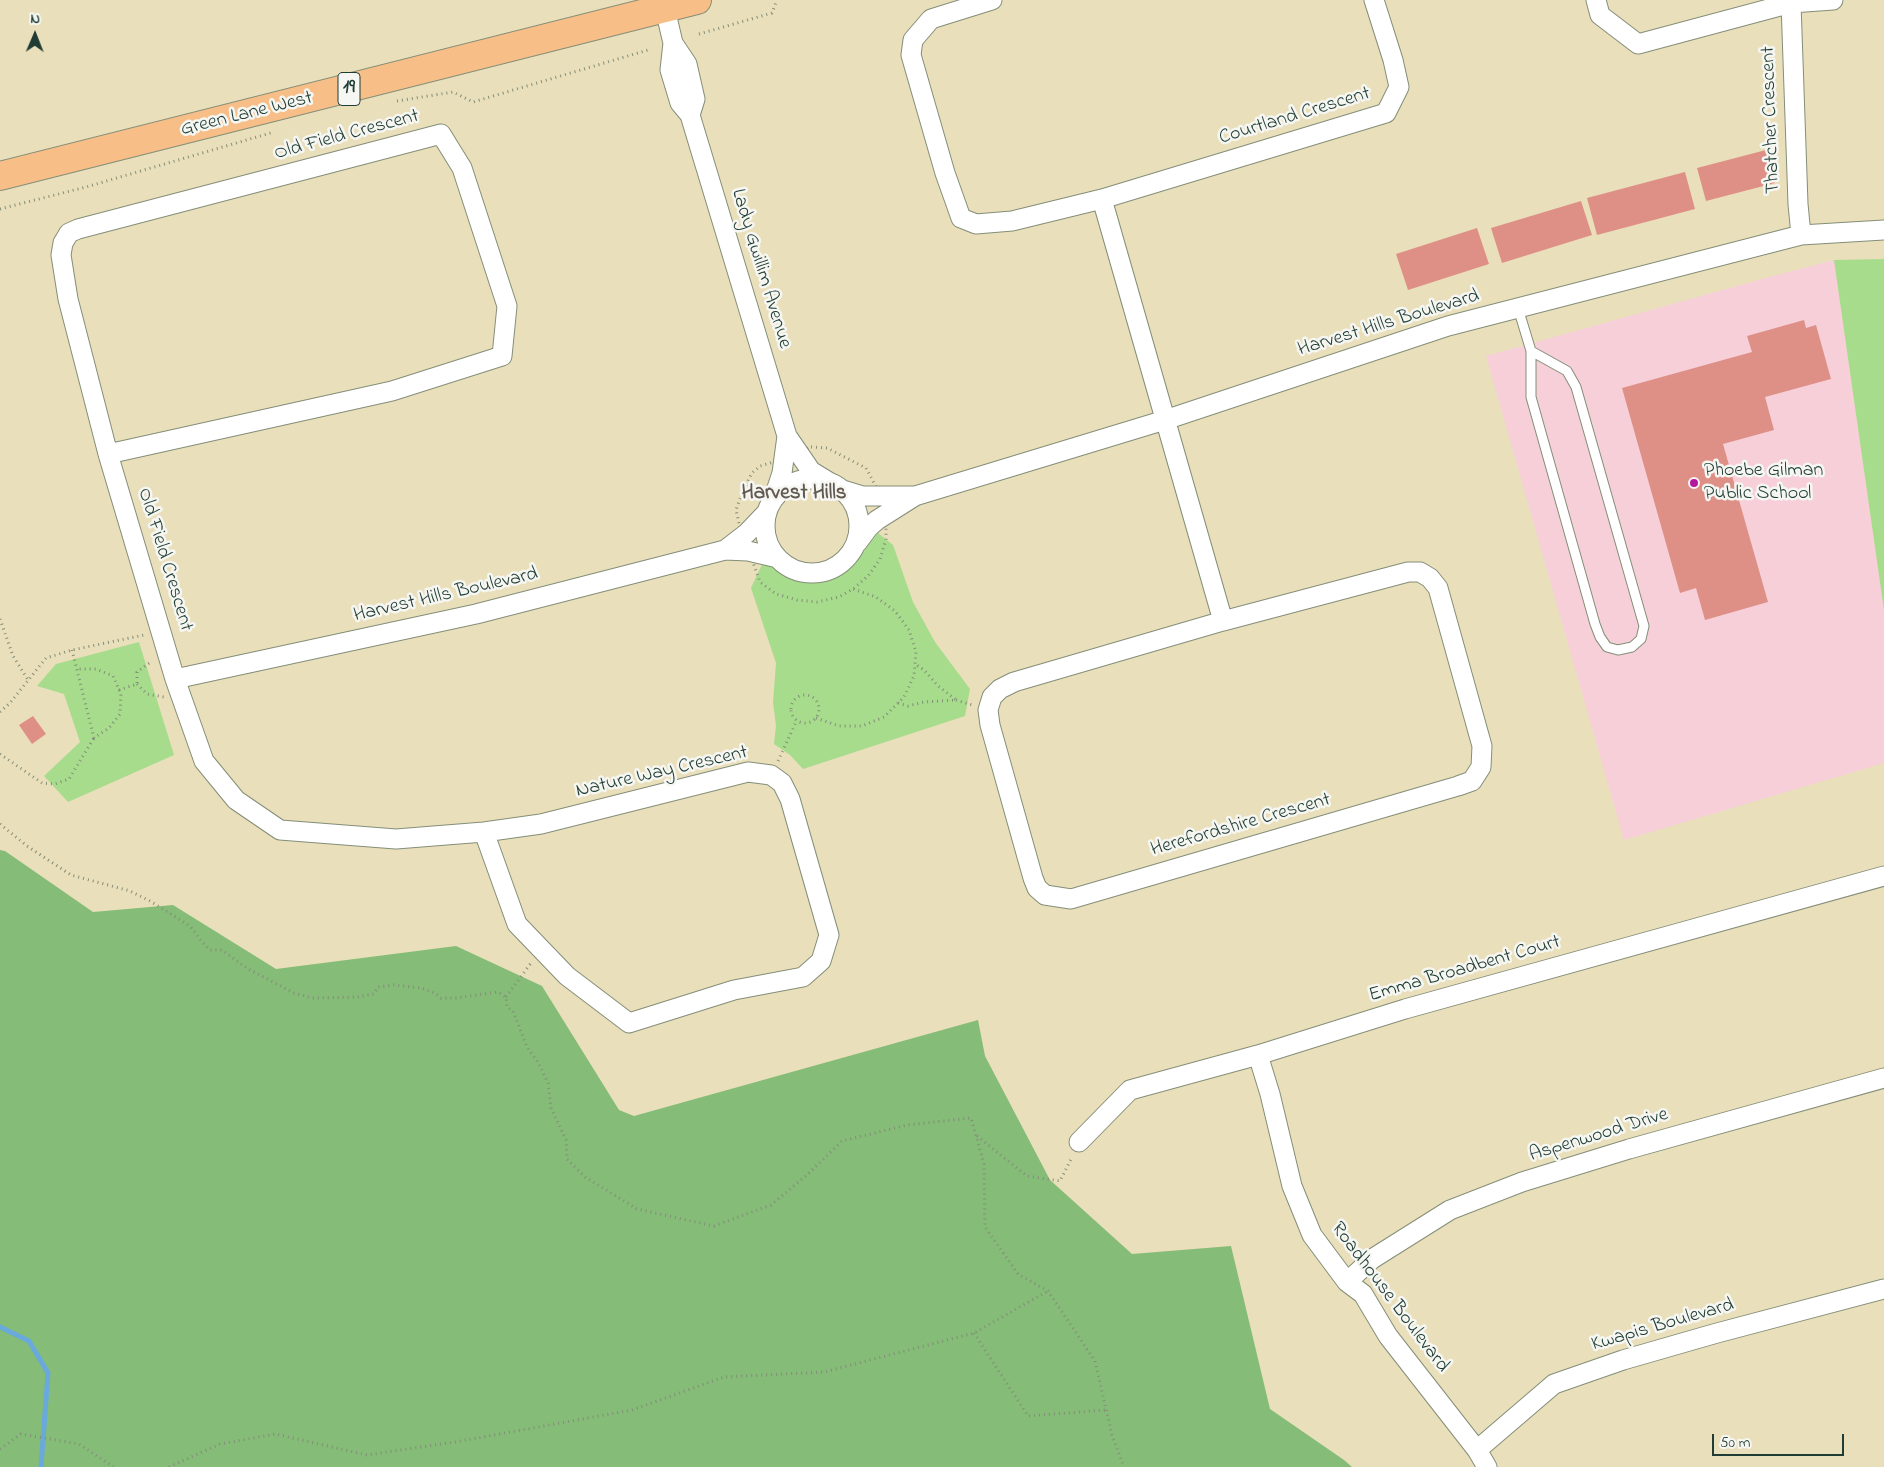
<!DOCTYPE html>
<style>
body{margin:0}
#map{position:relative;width:1884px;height:1467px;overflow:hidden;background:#eadfbb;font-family:"Indie Flower",sans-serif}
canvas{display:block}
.north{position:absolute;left:10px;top:10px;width:50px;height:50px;-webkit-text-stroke:4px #f6f6f2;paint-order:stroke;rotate:1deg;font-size:14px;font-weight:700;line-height:20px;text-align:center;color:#1f3d34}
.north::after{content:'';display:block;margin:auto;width:18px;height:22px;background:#1f3d34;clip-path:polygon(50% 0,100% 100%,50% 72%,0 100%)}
.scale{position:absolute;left:1712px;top:1434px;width:132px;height:22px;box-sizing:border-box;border:2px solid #1f3d34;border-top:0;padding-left:6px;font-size:15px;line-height:18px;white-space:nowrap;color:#1f3d34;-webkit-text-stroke:4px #f6f6f2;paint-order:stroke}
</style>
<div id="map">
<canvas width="1884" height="1467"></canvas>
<div class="north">N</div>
<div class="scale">50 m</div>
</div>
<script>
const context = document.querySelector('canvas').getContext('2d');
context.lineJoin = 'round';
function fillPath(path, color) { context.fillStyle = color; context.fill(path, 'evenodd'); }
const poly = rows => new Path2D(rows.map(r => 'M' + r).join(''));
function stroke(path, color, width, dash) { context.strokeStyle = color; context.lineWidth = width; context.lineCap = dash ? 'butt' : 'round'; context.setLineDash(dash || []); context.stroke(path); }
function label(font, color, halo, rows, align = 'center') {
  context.font = font + ' "Indie Flower",sans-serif'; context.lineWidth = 5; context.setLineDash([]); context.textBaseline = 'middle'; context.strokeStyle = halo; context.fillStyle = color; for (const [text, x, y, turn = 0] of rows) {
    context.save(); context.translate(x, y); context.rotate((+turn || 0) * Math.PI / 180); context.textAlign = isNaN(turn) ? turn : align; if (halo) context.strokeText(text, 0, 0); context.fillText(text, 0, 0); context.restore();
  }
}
fillPath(poly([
 [1834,260,1884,610,1884,763,1624,840,1486,356,1773,276]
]), '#f6cfd9');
fillPath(poly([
 [1884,259,1884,610,1834,260],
 [878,533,893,545,913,602,935,642,970,689,965,716,803,769,790,755,774,744,776,726,773,702,776,663,751,588,764,560,786,573,816,580,840,573,860,556],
 [139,642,174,755,68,802,44,776,80,742,64,694,37,686,56,664]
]), '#a6dc8c');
fillPath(poly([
 [0,850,5,851,93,912,173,905,276,969,456,946,542,986,619,1110,634,1116,978,1020,985,1056,1050,1180,1132,1254,1231,1246,1270,1409,1344,1460,1352,1467,0,1467]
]), '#84bc78');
stroke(poly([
 [0,1327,29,1341,48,1373,41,1467]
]), '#6aa9dc', 5);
fillPath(poly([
 [1766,150,1775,183,1706,201,1697,168],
 [1685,172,1695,209,1597,235,1587,198],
 [1581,201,1592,235,1502,263,1491,228],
 [1477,228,1489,264,1408,290,1396,254],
 [1804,320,1806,328,1816,325,1831,379,1765,397,1774,430,1723,444,1768,602,1705,620,1696,588,1680,593,1622,388,1752,352,1747,336],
 [33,716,46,734,32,744,19,725]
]), '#de9087');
const service = poly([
 [1518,308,1531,351,1531,397,1595,624,1600,637,1607,647,1618,650,1632,647,1641,639,1644,626,1576,387,1567,371,1531,351]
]);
const minor = poly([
 [992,0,931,19,913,40,911,55,945,173,961,218,976,224,1012,221,1102,199,1386,113,1399,87,1393,60,1374,0],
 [1596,0,1600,15,1638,44,1791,3,1833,0],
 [1791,3,1798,204,1801,235],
 [665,9,673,43,687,64,695,99,690,115],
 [673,43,670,70,680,103,690,115,787,436,811,471,829,482],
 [1102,199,1223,621,1014,682,1000,689,992,697,988,710,990,725,1033,878,1037,888,1045,895,1071,899,1458,786,1472,781,1481,767,1482,746,1438,588,1430,578,1420,572,1408,572,1223,621],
 [108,454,392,391,502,356,507,306,462,168,441,134,78,229,69,233,63,243,61,255,68,299,108,454,175,679,204,761,236,800,280,830,396,839,484,832,541,824,748,772,771,775,782,783,790,799,829,935,821,961,803,977,734,990,629,1023,567,976,517,924,484,832],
 '765 526a47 47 0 1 1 94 0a47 47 0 1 1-94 0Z',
 [843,490,863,496,915,496],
 [774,497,782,473,787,436],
 [857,543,869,527,877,520,915,496,1165,420,1448,326,1801,235,1884,230],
 [725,550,747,533,767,512],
 [175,679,476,614,725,550,748,551,778,558],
 [1258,1055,1270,1094,1292,1186,1312,1235,1347,1282,1363,1294,1388,1336,1477,1450,1487,1467],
 [1079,1142,1130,1090,1258,1055,1405,1009,1884,876],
 [1347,1282,1372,1259,1450,1210,1522,1182,1629,1149,1884,1078],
 [1477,1450,1554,1384,1623,1360,1717,1333,1884,1289]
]);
const primary = poly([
 [0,176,697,0]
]);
stroke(service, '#848e78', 11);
stroke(minor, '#848e78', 21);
stroke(primary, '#848e78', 30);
stroke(poly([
 [699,34,772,13,777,0],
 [397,101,453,92,473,102,648,50],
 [0,209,86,187,274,132],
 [811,447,827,448,866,468,881,496,886,514,886,539,880,559,868,576,853,589,839,597,817,602,797,600,776,594,760,582,739,523,736,510,742,493,752,473,760,466,784,459,811,447],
 [0,619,13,656,28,680],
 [72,650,94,738,109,728,120,714,121,694,113,676,96,669,77,669],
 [137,684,147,694,164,697],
 [119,690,137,684,137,672,152,661],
 '791 709a14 14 0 1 1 28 0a14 14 0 1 1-28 0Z',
 [956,700,972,705],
 [898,703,908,706,924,702,956,700,937,685,924,670,915,664],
 [0,712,10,703,46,658,72,650,144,635],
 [816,718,839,726,862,726,884,717,904,697,914,676,916,652,909,630,895,611,876,597,853,589],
 [0,754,42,783,55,784,69,779,94,738],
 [778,761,797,720],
 [0,824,27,846,71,875,130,891,150,901,190,926,203,943,210,950,222,950,248,969,294,993,312,998,357,997,374,994,378,987,394,985,421,988,435,993,441,998,455,998,498,992,506,997,507,1007,513,1011,527,1047,539,1064,548,1083,551,1108,566,1140,567,1159,585,1177,637,1209,714,1226,771,1205,807,1175,842,1141,907,1125,971,1118,984,1164,985,1227,1018,1274,1048,1291,1095,1361,1112,1435,1124,1467],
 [506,997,531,963],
 [977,1136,1027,1176,1060,1181,1072,1157],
 [974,1333,1028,1416,1106,1410],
 [0,1449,21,1434,79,1444,114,1467],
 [169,1467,220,1444,275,1434,367,1455,455,1442,632,1410,724,1377,824,1372,974,1333,1048,1291]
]), '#848e78', 3, [1, 4]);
stroke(service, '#fff', 9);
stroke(minor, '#fff', 19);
stroke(primary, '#f7be87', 28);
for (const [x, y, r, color] of [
 [1694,483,5,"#b5179e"]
]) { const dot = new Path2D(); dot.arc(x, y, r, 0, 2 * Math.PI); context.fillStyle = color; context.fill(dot); stroke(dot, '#f6f6f2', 2); }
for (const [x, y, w] of [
 [349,89,22]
]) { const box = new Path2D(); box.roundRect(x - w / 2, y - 16.5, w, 33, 4); context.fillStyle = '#f6f6f2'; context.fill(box); stroke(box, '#1f3d34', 1); }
label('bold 19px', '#1f3d34', null, [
 ["19",349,89]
]);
label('20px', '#1f3d34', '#f6f6f2', [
 ["Green Lane West",247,115,-14],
 ["Courtland Crescent",1295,117,-17],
 ["Thatcher Crescent",1772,120,-92],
 ["Old Field Crescent",347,136,-15],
 ["Lady Gwillim Avenue",760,269,73],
 ["Harvest Hills Boulevard",1389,324,-17],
 ["Old Field Crescent",164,560,73],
 ["Harvest Hills Boulevard",446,596,-13],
 ["Nature Way Crescent",662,773,-13],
 ["Herefordshire Crescent",1241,826,-16],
 ["Emma Broadbent Court",1465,970,-16],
 ["Aspenwood Drive",1599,1136,-17],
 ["Roadhouse Boulevard",1389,1298,53],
 ["Kwapis Boulevard",1663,1326,-16]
]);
label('20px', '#1f3d34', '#f6f6f2', [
 ["Phoebe Gilman",1704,472],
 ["Public School",1704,495]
], 'left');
label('bold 21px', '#625a51', '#f6f6f2', [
 ["Harvest Hills",794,495]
]);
</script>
